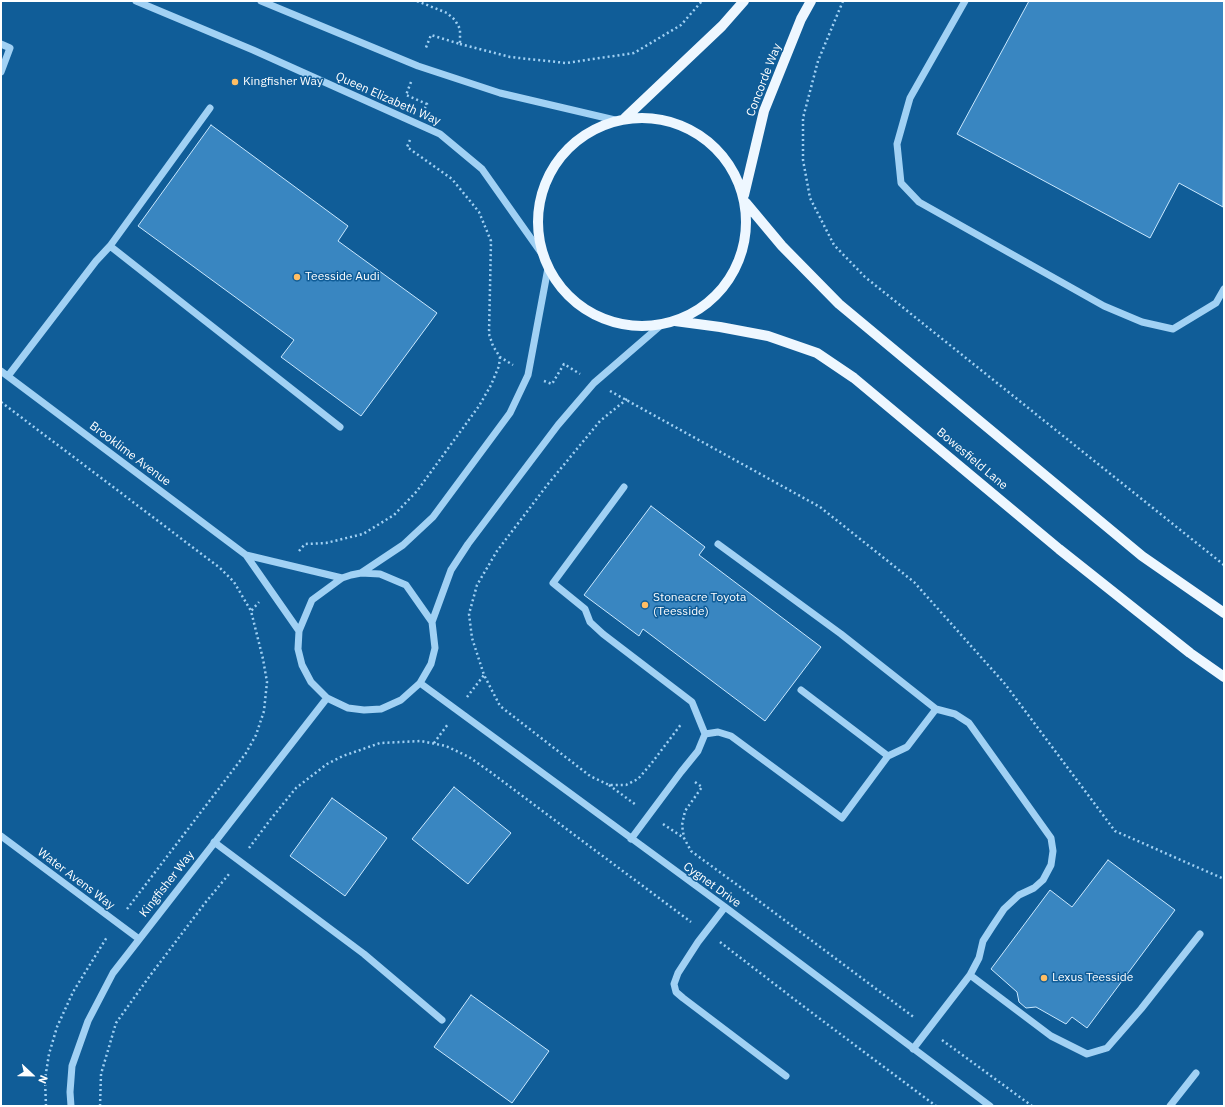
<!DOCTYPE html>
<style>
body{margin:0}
#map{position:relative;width:1225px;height:1107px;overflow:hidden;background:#105d98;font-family:"IBM Plex Sans",sans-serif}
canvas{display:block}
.frame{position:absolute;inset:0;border:2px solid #fff;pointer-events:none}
.north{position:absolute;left:12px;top:1055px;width:40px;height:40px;-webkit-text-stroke:3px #105d98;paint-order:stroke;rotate:112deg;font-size:11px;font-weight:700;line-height:16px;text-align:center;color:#fff}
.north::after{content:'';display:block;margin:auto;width:14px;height:18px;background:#fff;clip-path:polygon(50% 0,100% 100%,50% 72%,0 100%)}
</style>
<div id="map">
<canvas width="1225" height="1107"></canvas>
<div class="frame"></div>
<div class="north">N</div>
</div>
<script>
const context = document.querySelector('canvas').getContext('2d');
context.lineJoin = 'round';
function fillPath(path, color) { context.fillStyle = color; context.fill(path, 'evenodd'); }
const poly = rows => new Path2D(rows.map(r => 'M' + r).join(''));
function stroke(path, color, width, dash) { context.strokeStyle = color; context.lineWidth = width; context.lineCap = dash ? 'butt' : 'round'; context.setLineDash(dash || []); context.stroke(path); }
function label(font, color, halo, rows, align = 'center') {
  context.font = font + ' "IBM Plex Sans",sans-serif'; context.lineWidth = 3; context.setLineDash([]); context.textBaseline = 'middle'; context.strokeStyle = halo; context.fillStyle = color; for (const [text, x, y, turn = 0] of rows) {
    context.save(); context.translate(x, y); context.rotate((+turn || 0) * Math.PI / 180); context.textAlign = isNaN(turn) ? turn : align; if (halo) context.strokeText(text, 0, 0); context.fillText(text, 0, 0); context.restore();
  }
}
const building = poly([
 [1029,1,1224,1,1223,207,1179,183,1150,238,957,134,1029,1],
 [211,125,348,226,338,241,437,313,361,416,281,357,294,340,138,226,211,125],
 [651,506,705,547,699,555,821,647,765,721,643,629,639,636,584,595,651,506],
 [454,787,511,833,468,884,412,839,454,787],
 [332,798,387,838,345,896,290,856,332,798],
 [1108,860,1175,910,1087,1028,1072,1017,1066,1024,1036,1007,1026,1008,1019,1002,1017,992,991,969,1050,890,1072,907,1108,860],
 [471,995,549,1051,512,1103,434,1047,471,995]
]);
fillPath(building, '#3986c1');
stroke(building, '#cae8fe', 1);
stroke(poly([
 [417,1,447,13,455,20,460,29,460,44,431,35,425,50],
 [843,1,818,61,803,118,803,160,810,198,834,245,865,277,1224,565],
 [460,44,510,57,566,63,634,53,681,25,702,1],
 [411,82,406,95,427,104,425,108],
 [410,140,407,147,452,179,479,212,491,241,489,334,493,346,500,357,513,365],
 [544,381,552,384,564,364,580,374],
 [610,391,820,507,914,582,1005,684,1115,831,1224,879],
 [627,399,600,421,548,484,497,551,477,585,469,614,472,638,484,675,500,706,590,776,609,785,626,785,638,779,651,764,682,723],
 [1,402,220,568,234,582,251,611],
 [299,551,305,544,326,543,363,534,394,515,417,491,479,406,491,385,499,366,500,357],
 [467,697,484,675],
 [434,743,448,724],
 [695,782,702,787,685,811,682,825,684,838,691,851,751,895,915,1018],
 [609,785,636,805],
 [663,824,684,838],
 [249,848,270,820,296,788,327,764,343,756,380,743,421,741,446,746,469,757,489,771,691,922],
 [127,909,246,753,256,735,264,711,267,682,263,659,251,611,259,602],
 [720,942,803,1006,936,1106],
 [942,1040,1032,1106],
 [46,1106,45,1079,49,1054,57,1027,73,992,107,937],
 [100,1106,101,1074,116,1023,149,977,205,903,229,874]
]), '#a1d1f4', 2.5, [2, 3]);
stroke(poly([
 [136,1,253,50,440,134,482,169,542,254],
 [261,1,418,66,500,93,615,120],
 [965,1,910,98,897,144,901,183,919,202,1104,306,1142,322,1173,329,1216,303,1224,289],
 [1,44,10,48,1,72],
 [110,246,340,427],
 [1,371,246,555],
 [8,376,96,261,110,246,210,108],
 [624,487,553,583,585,609,590,622,603,634,692,702,705,734],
 [361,573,403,545,433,517,510,413,528,375,548,268],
 [432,622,406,585,380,574,361,573,351,575,342,578,312,600,299,631,298,649,302,665,311,682,327,698,348,708,364,710,381,709,401,700,420,683,431,664,435,648,432,622,451,570,468,544,558,425,594,383,661,325],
 [299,631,246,555,342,578],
 [420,683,725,907,990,1106],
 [801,690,888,756],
 [1,836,139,939],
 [631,839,681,772,698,751,705,734,718,732,731,736,842,818,888,756,907,747,936,709,841,634,718,544],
 [214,842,364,954,442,1020],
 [725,907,698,942,678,973,674,984,676,992,683,998,786,1076],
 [970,975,1051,1036,1087,1054,1107,1048,1141,1009,1200,934],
 [913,1049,970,975,979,958,983,941,992,927,1004,909,1019,895,1034,888,1043,880,1051,865,1053,851,1051,838,969,723,955,714,936,709],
 [71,1106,70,1092,72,1066,88,1021,113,973,327,698],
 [1170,1106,1196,1073]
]), '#a1d1f4', 7);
stroke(poly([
 '538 222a104 104 0 1 1 208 0a104 104 0 1 1-208 0Z',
 [625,118,722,26,744,1],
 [744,195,764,111,801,19,811,1],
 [746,203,782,246,839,304,1142,556,1224,613],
 [675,321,720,327,768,336,817,353,854,378,1059,549,1190,653,1224,677]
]), '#eef7ff', 10);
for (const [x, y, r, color] of [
 [235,82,4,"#ffbe64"],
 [297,277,4,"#ffbe64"],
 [645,605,4,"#ffbe64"],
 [1044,978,4,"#ffbe64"]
]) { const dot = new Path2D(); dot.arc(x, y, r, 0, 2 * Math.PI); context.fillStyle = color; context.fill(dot); stroke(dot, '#105d98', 1.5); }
label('12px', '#fff', '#105d98', [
 ["Concorde Way",764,80,-69],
 ["Queen Elizabeth Way",388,99,24],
 ["Brooklime Avenue",130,454,37],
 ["Bowesfield Lane",972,459,40],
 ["Water Avens Way",76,879,37],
 ["Kingfisher Way",167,884,-52],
 ["Cygnet Drive",712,885,36]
]);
label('12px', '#fff', '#105d98', [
 ["Kingfisher Way",243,82],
 ["Teesside Audi",305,277],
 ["Stoneacre Toyota",653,598],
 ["(Teesside)",653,612],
 ["Lexus Teesside",1052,978]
], 'left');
</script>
